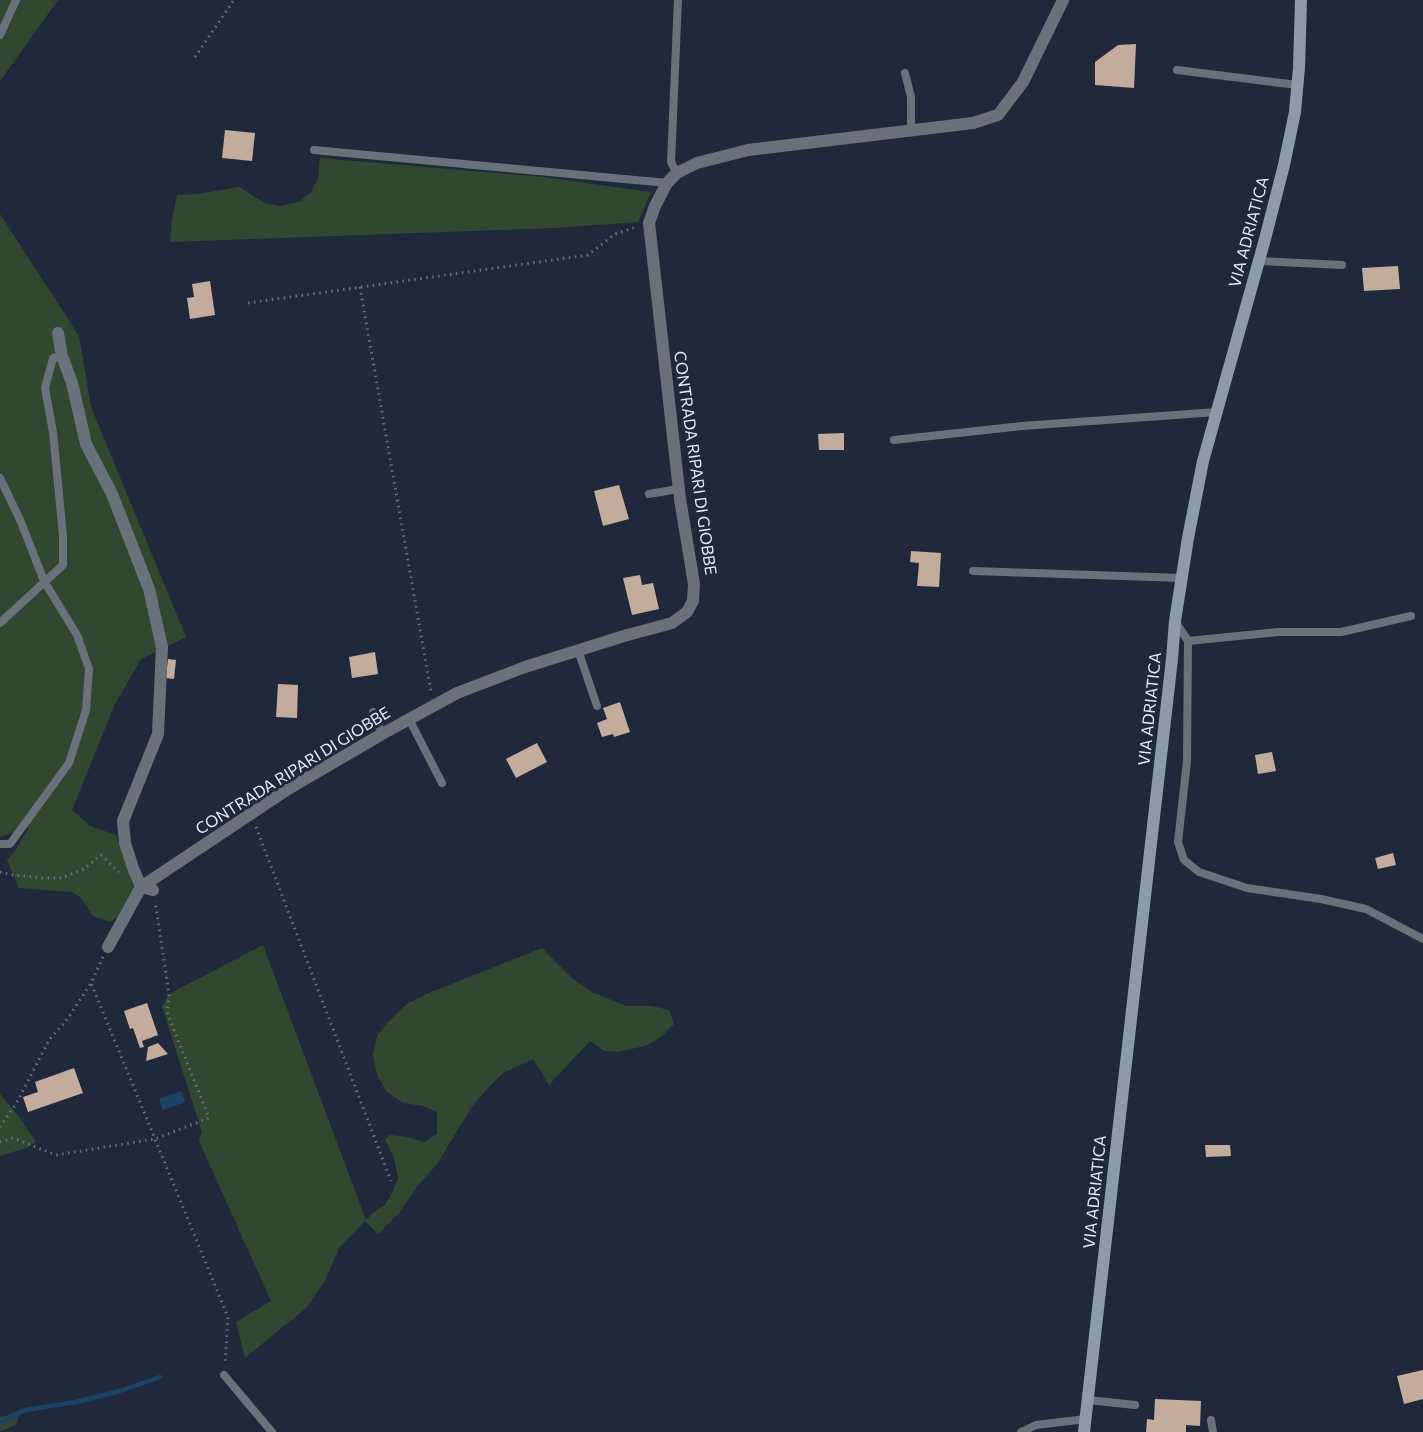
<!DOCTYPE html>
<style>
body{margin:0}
canvas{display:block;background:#1f293b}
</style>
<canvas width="1423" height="1432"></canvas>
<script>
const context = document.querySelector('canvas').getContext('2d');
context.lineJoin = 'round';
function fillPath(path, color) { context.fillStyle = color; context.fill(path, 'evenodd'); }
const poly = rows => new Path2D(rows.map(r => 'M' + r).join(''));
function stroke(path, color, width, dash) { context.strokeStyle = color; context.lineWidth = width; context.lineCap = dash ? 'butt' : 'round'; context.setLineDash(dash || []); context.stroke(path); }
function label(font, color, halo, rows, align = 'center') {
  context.font = font + ' Commissioner,sans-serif'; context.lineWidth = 6; context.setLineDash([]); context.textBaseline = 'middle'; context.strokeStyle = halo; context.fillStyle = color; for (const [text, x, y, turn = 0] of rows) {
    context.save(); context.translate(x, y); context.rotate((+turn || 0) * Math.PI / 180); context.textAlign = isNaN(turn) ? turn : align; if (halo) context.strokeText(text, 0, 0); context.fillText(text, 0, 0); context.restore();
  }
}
fillPath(poly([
 [0,0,58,0,0,81],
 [320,158,543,177,651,192,638,222,554,228,170,242,172,219,177,195,198,194,239,187,264,203,280,206,299,202,312,191,318,178],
 [0,214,79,336,91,407,186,637,141,659,115,704,72,810,90,826,116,835,134,889,125,911,110,922,93,916,80,897,72,892,19,888,7,860,15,851,29,827,0,837],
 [263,945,366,1220,374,1212,385,1205,391,1195,398,1178,394,1158,385,1140,390,1135,407,1137,424,1142,437,1134,437,1112,423,1106,404,1103,387,1092,377,1075,373,1054,377,1036,387,1023,407,1004,429,993,542,948,573,979,592,992,626,1006,652,1006,669,1010,674,1024,661,1037,645,1046,617,1052,605,1051,590,1041,549,1085,533,1059,503,1073,488,1088,471,1108,437,1164,417,1187,399,1213,378,1234,365,1221,340,1247,324,1282,306,1308,245,1358,236,1322,271,1301,199,1141,202,1132,162,1007,169,994],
 [0,1094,19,1117,36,1142,26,1148,0,1156],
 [23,1408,16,1424,0,1432,0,1417,9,1415]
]), '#314730');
fillPath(poly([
 [181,1091,185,1102,163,1110,159,1099]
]), '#1c4266');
stroke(poly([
 [0,1423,25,1410,76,1402,120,1391,160,1377]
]), '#1c4266', 4.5);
fillPath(poly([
 [1136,44,1134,88,1095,85,1095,62,1118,45],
 [225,130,255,133,252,161,222,158],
 [1398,266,1400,289,1364,291,1362,268],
 [210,281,215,315,190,319,187,298,194,297,192,284],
 [844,433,844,450,819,450,818,434],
 [619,485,629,519,603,526,594,491],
 [911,551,941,553,939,587,917,586,919,563,910,562],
 [640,575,642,585,653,583,659,609,632,615,623,578],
 [375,652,378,674,352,678,349,657],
 [168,659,176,660,174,679,166,678],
 [278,684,298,685,297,718,276,717],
 [620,702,630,732,614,737,613,734,602,737,597,723,607,719,603,708],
 [537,743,547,762,516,778,506,759],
 [1272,752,1276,771,1258,774,1255,755],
 [1393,853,1396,865,1378,869,1375,858],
 [147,1003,158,1035,142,1041,144,1047,140,1048,133,1028,130,1029,124,1011],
 [158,1043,168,1054,146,1061,148,1047],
 [74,1068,83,1093,28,1112,23,1097,38,1092,35,1082],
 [1205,1145,1230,1145,1231,1156,1206,1157],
 [1423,1370,1423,1399,1404,1404,1397,1376],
 [1155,1399,1201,1401,1200,1426,1186,1425,1186,1432,1146,1432,1147,1419,1154,1420]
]), '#c4ac9c');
stroke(poly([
 [195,57,234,0],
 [360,287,431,692],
 [248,303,588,255,615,234,636,227],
 [256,827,391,1181],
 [0,872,13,875,44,878,61,878,84,869,101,855,119,872],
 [103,957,91,983,228,1317,225,1364],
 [0,1127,16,1104,49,1040,66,1021,91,983],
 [0,1142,13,1138,56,1155,155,1139,209,1118,167,1012,169,994,155,901]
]), '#687181', 3, [1.5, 4.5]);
stroke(poly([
 [0,35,16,0],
 [1177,70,1297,85],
 [905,73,911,97,911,130],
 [314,150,667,183],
 [677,173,671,162,678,0],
 [1259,261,1342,265],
 [894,440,1022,426,1217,412],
 [0,478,21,522,44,581,77,635,89,669,86,710,69,763,10,844,0,844],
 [649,494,678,489],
 [973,571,1182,578],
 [1175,621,1188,641,1187,761,1178,842,1184,860,1199,872,1247,888,1321,899,1366,909,1423,939],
 [0,623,63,565,63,536,53,432,45,388,53,358,62,356],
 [1188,641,1278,632,1341,632,1411,616],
 [578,650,597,706],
 [373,712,382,734],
 [409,719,442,783],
 [224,1375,272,1432],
 [1088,1400,1135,1405],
 [1211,1420,1213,1432],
 [1021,1432,1036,1425,1086,1419]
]), '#69727a', 8);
stroke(poly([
 [58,333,62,356,72,383,86,444,112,494,149,589,162,647,158,734,123,821,125,843,133,868,141,887,153,890],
 [108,947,141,887,288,789,382,734,457,693,525,667,624,636,672,623,687,612,693,601,694,584,680,499,649,223,655,206,667,183,677,173,697,163,748,150,973,123,998,115,1023,82,1063,0]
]), '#69727a', 12);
stroke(poly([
 [1084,1432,1172,659,1175,621,1188,538,1203,461,1265,239,1284,165,1295,112,1299,68,1301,0]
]), '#8d9ba8', 12);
label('16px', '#e5ecf8', '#1f293b', [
 ["VIA ADRIATICA",1249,232,-75],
 ["CONTRADA RIPARI DI GIOBBE",695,463,82],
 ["VIA ADRIATICA",1150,709,-84],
 ["CONTRADA RIPARI DI GIOBBE",293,771,-32],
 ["VIA ADRIATICA",1095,1192,-84]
]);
</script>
